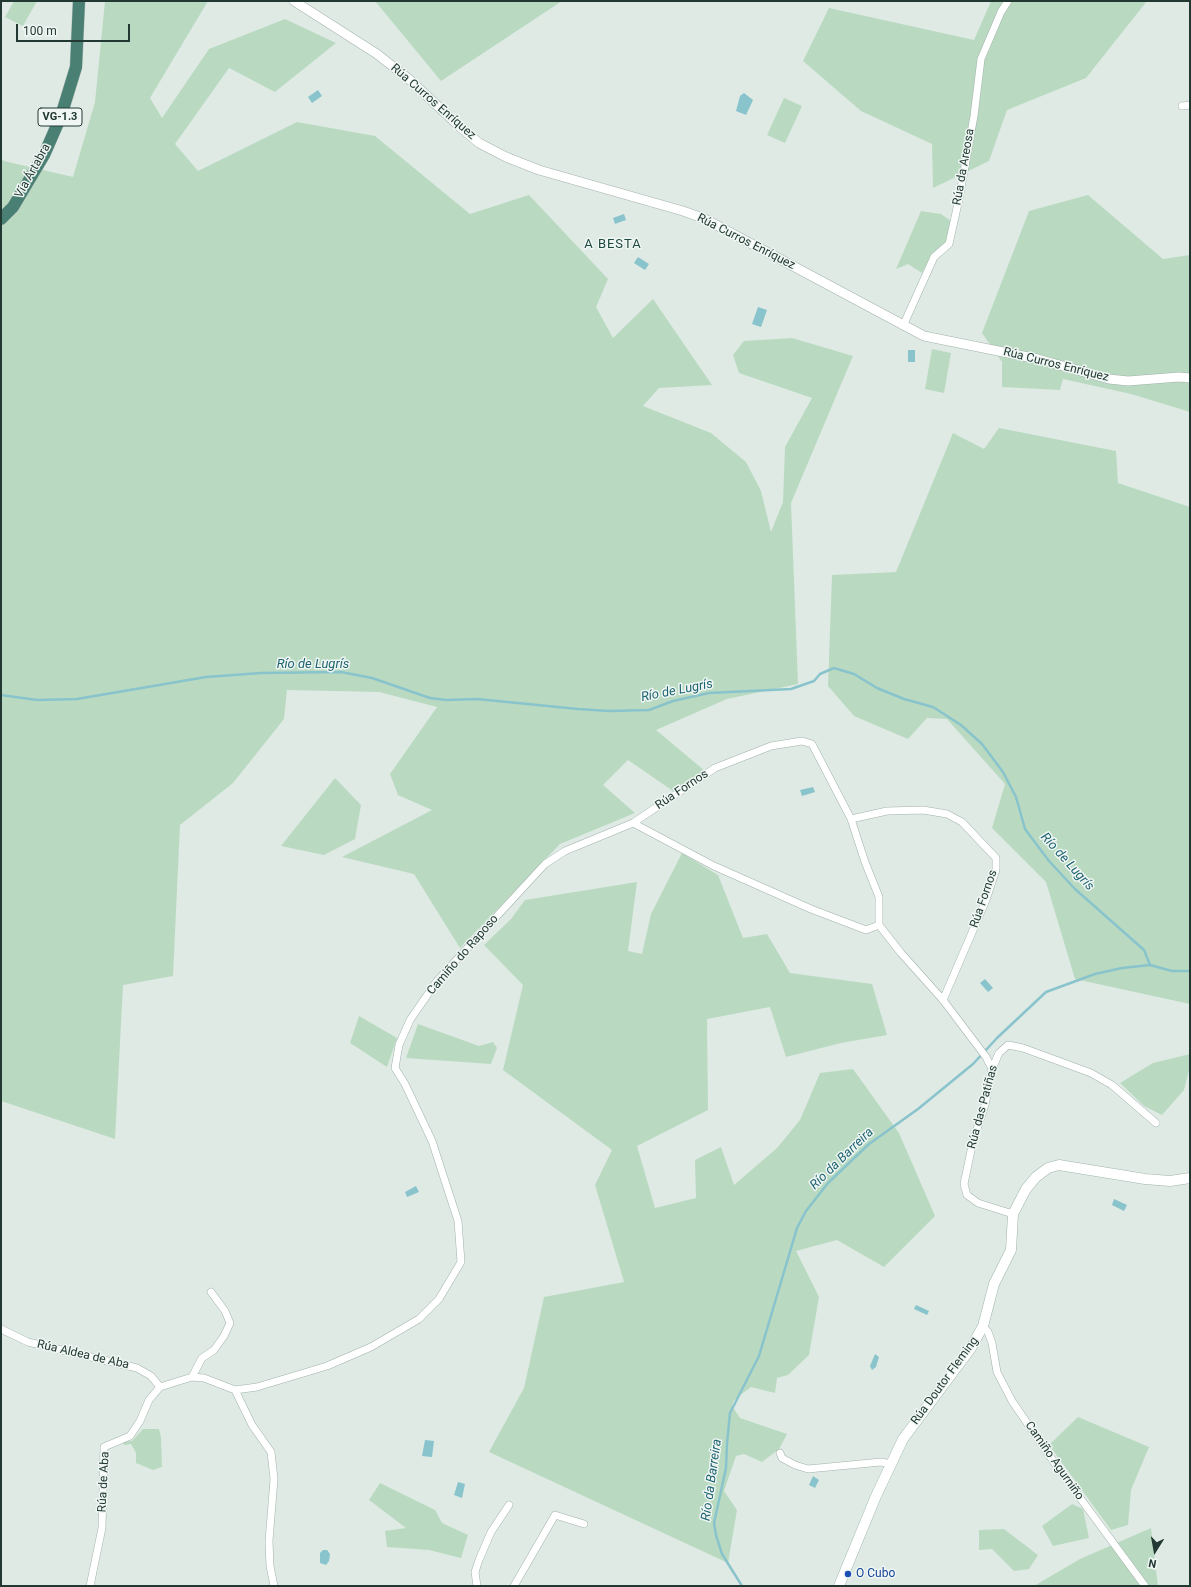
<!DOCTYPE html>
<meta charset="utf-8">
<style>
body{margin:0}
#map{position:relative;width:1191px;height:1587px;overflow:hidden;background:#dfeae5;font-family:Roboto,sans-serif}
canvas{display:block}
.frame{position:absolute;inset:0;border:2px solid #213932;pointer-events:none}
.north{position:absolute;left:1135px;top:1531px;width:40px;height:40px;-webkit-text-stroke:3px #eff6f3;paint-order:stroke;rotate:191deg;font-size:11px;font-weight:700;line-height:16px;text-align:center;color:#213932}
.north::after{content:'';display:block;margin:auto;width:14px;height:18px;background:#213932;clip-path:polygon(50% 0,100% 100%,50% 72%,0 100%)}
.scale{position:absolute;left:16px;top:24px;width:114px;height:18px;box-sizing:border-box;border:2px solid #213932;border-top:0;padding-left:5px;font-size:12px;line-height:14px;white-space:nowrap;color:#213932;-webkit-text-stroke:3px #eff6f3;paint-order:stroke}
</style>
<div id="map">
<canvas width="1191" height="1587"></canvas>
<div class="frame"></div>
<div class="north">N</div>
<div class="scale">100 m</div>
</div>
<script>
const context = document.querySelector('canvas').getContext('2d');
context.lineJoin = 'round';
function fillPath(path, color) { context.fillStyle = color; context.fill(path, 'evenodd'); }
const poly = rows => new Path2D(rows.map(r => 'M' + r).join(''));
function stroke(path, color, width, dash) { context.strokeStyle = color; context.lineWidth = width; context.lineCap = dash ? 'butt' : 'round'; context.setLineDash(dash || []); context.stroke(path); }
function label(font, color, halo, rows, align = 'center') {
  context.font = font + ' Roboto,sans-serif'; context.lineWidth = 3; context.setLineDash([]); context.textBaseline = 'middle'; context.strokeStyle = halo; context.fillStyle = color; for (const [text, x, y, turn = 0] of rows) {
    context.save(); context.translate(x, y); context.rotate((+turn || 0) * Math.PI / 180); context.textAlign = isNaN(turn) ? turn : align; if (halo) context.strokeText(text, 0, 0); context.fillText(text, 0, 0); context.restore();
  }
}
fillPath(poly([
 [14,1,37,1,23,26,5,17],
 [105,1,208,1,150,98,162,118,209,49,285,19,336,43,275,92,229,68,175,144,198,171,297,122,375,136,470,214,529,195,608,279,596,307,613,338,653,299,712,385,659,388,643,406,711,433,746,462,761,491,771,532,783,502,785,447,812,398,739,373,733,355,744,341,792,338,853,356,791,503,798,684,727,699,656,730,705,771,673,791,628,760,603,785,635,813,560,844,460,948,414,874,342,857,432,810,398,795,390,774,437,707,379,692,287,690,284,719,233,783,180,825,173,976,123,985,115,1139,1,1101,1,158,4,161,73,177,95,102],
 [375,1,562,1,441,81],
 [991,1,1147,1,1086,78,1007,110,989,161,933,188,932,144,861,111,803,61,829,8,974,40],
 [784,98,802,106,785,143,767,135],
 [1088,195,1163,259,1190,255,1190,412,1131,394,1063,379,1060,390,1002,387,1002,362,982,333,1029,211],
 [921,211,941,214,951,221,946,242,932,255,922,273,908,264,896,269],
 [932,349,951,353,944,393,925,389],
 [999,428,1116,451,1118,483,1190,507,1190,1004,1075,979,1046,882,992,828,1005,784,947,719,927,718,908,739,854,716,828,686,832,575,896,572,953,433,984,449],
 [335,778,361,805,355,839,324,855,281,846],
 [682,853,718,875,743,938,767,934,790,973,872,984,887,1035,841,1043,786,1057,770,1007,707,1019,708,1110,637,1146,655,1208,696,1198,695,1160,721,1147,734,1185,777,1148,800,1120,820,1073,853,1069,899,1133,935,1216,884,1267,837,1240,796,1251,819,1297,809,1355,788,1375,777,1378,775,1393,751,1387,734,1400,732,1406,740,1418,787,1434,779,1449,762,1462,744,1454,736,1456,724,1491,737,1510,728,1563,489,1452,524,1388,544,1297,624,1282,595,1185,612,1150,503,1070,523,985,484,945,511,919,525,900,637,882,628,951,642,954,651,914],
 [359,1016,397,1038,387,1067,350,1043],
 [418,1024,479,1046,493,1042,497,1048,491,1064,406,1058],
 [1190,1054,1190,1066,1184,1090,1162,1115,1144,1106,1120,1083,1153,1063],
 [1078,1417,1149,1447,1131,1490,1128,1525,1111,1530,1049,1445],
 [143,1429,159,1429,161,1437,162,1467,153,1470,136,1463,136,1453,131,1444,124,1445,123,1442,132,1441],
 [380,1483,435,1510,442,1523,468,1535,461,1558,429,1550,387,1547,385,1531,406,1528,369,1500],
 [1072,1504,1083,1509,1089,1538,1053,1546,1042,1526],
 [1151,1528,1158,1586,1034,1586,1080,1559],
 [1004,1529,1038,1555,1029,1569,1014,1571,992,1549,979,1550,979,1530]
]), '#b9dac1');
fillPath(poly([
 [318,90,322,96,312,103,308,97],
 [744,93,753,100,746,115,736,111,740,96],
 [624,214,626,220,615,224,613,218],
 [638,257,649,264,645,270,634,263],
 [758,307,767,310,761,327,752,324],
 [908,350,915,350,915,362,908,362],
 [813,787,815,792,802,796,800,790],
 [985,979,993,988,988,992,980,983],
 [416,1186,419,1192,407,1197,405,1192],
 [1114,1199,1127,1205,1124,1211,1112,1205],
 [916,1305,929,1311,927,1315,914,1309],
 [875,1354,879,1357,876,1367,872,1370,870,1366],
 [425,1440,434,1441,432,1457,422,1456],
 [813,1476,819,1480,815,1488,809,1485],
 [458,1482,465,1484,462,1498,454,1495],
 [323,1550,327,1550,330,1554,329,1561,326,1565,320,1563,320,1553]
]), '#89c3cc');
stroke(poly([
 [1,695,37,700,77,699,206,677,261,673,341,672,372,678,430,698,446,700,477,699,578,709,609,711,649,710,673,701,709,693,791,689,814,681,820,674,834,668,854,674,877,688,904,699,933,707,961,725,982,744,1003,772,1016,797,1025,829,1049,861,1075,889,1144,950,1150,965],
 [742,1586,722,1554,716,1535,714,1523,726,1468,727,1443,730,1413,759,1356,797,1228,806,1211,828,1183,869,1144,918,1109,973,1064,997,1038,1046,992,1095,974,1122,968,1150,965,1172,971,1190,971]
]), '#89c3cc', 2.5);
const minor = poly([
 [1182,106,1190,105],
 [903,326,934,257,949,244,959,199,974,116,981,59,1001,12,1008,1],
 [851,819,887,811,923,810,947,814,962,822,996,858,996,870,986,900,943,1000],
 [633,823,714,866,811,909,866,930,879,925],
 [1013,1214,978,1203,967,1195,964,1184,973,1141,985,1105,992,1069,999,1053,1008,1045,1023,1048,1091,1073,1112,1085,1156,1123],
 [983,1326,988,1332,992,1343,997,1372,1012,1401,1058,1468,1145,1586],
 [1,1329,28,1342,137,1368,151,1376,160,1387],
 [192,1377,202,1358,214,1350,224,1336,230,1323,225,1311,211,1292],
 [235,1390,257,1387,327,1366,371,1347,419,1319,439,1299,461,1262,458,1221,432,1141,405,1084,395,1068,399,1045,410,1020,437,981,545,864,565,851,633,823,715,768,771,746,802,741,812,744,851,819,865,862,879,897,879,925,901,953,943,1000,986,1057,992,1069],
 [780,1453,782,1458,795,1465,808,1469,881,1462,891,1464],
 [90,1586,102,1528,104,1447,130,1436,140,1421,149,1400,160,1387,192,1377,204,1378,235,1390,252,1425,271,1452,274,1479,269,1541,270,1566,274,1586],
 [477,1586,475,1572,479,1560,491,1532,509,1505],
 [514,1586,555,1515,584,1524]
]);
const tertiary = poly([
 [294,1,377,54,410,80,460,127,479,143,506,157,539,170,683,211,705,219,924,336,1038,359,1109,379,1128,381,1179,377,1190,378]
]);
const secondary = poly([
 [839,1586,876,1496,903,1439,971,1348,983,1326,994,1284,1011,1250,1013,1214,1026,1189,1036,1177,1048,1168,1059,1165,1145,1179,1170,1181,1190,1178]
]);
const trunk = poly([
 [1,219,13,207,44,155,61,116,76,67,79,1]
]);
stroke(minor, '#a2b1ac', 8);
stroke(tertiary, '#a2b1ac', 10);
stroke(secondary, '#9fb5ad', 11);
stroke(trunk, '#bcc4c2', 13);
stroke(minor, '#fff', 7);
stroke(tertiary, '#fff', 9);
stroke(secondary, '#fff', 10);
stroke(trunk, '#4a8073', 12);
for (const [x, y, r, color] of [
 [848,1574,4,"#1a4fb4"]
]) { const dot = new Path2D(); dot.arc(x, y, r, 0, 2 * Math.PI); context.fillStyle = color; context.fill(dot); stroke(dot, '#eff6f3', 1.5); }
for (const [x, y, w] of [
 [60,117,44]
]) { const box = new Path2D(); box.roundRect(x - w / 2, y - 9, w, 18, 3); context.fillStyle = '#eff6f3'; context.fill(box); stroke(box, '#213932', 1); }
label('bold 11px', '#213932', null, [
 ["VG-1.3",60,117]
]);
label('12px', '#213932', '#eff6f3', [
 ["Rúa Curros Enríquez",433,102,41],
 ["Rúa da Areosa",964,167,-80],
 ["Vía Ártabra",33,171,-61],
 ["Rúa Curros Enríquez",746,242,27],
 ["Rúa Curros Enríquez",1056,365,14],
 ["Rúa Fornos",682,790,-34],
 ["Rúa Fornos",984,899,-71],
 ["Camiño do Raposo",463,955,-49],
 ["Rúa das Patiñas",983,1107,-75],
 ["Rúa Aldea de Aba",83,1355,13],
 ["Rúa Doutor Fleming",945,1381,-54],
 ["Camiño Agurniño",1054,1461,55],
 ["Rúa de Aba",104,1482,-87]
]);
label('12px', '#164399', '#eff6f3', [
 ["O Cubo",856,1574]
], 'left');
context.letterSpacing = '1px';
label('13px', '#1e493e', '#eff6f3', [
 ["A BESTA",613,245]
]);
context.letterSpacing = '0px';
label('italic 13px', '#1f6471', '#eff6f3', [
 ["Río de Lugrís",313,665],
 ["Río de Lugrís",677,691,-11],
 ["Río de Lugrís",1067,862,48],
 ["Río da Barreira",842,1159,-44],
 ["Río da Barreira",712,1480,-82]
]);
</script>
